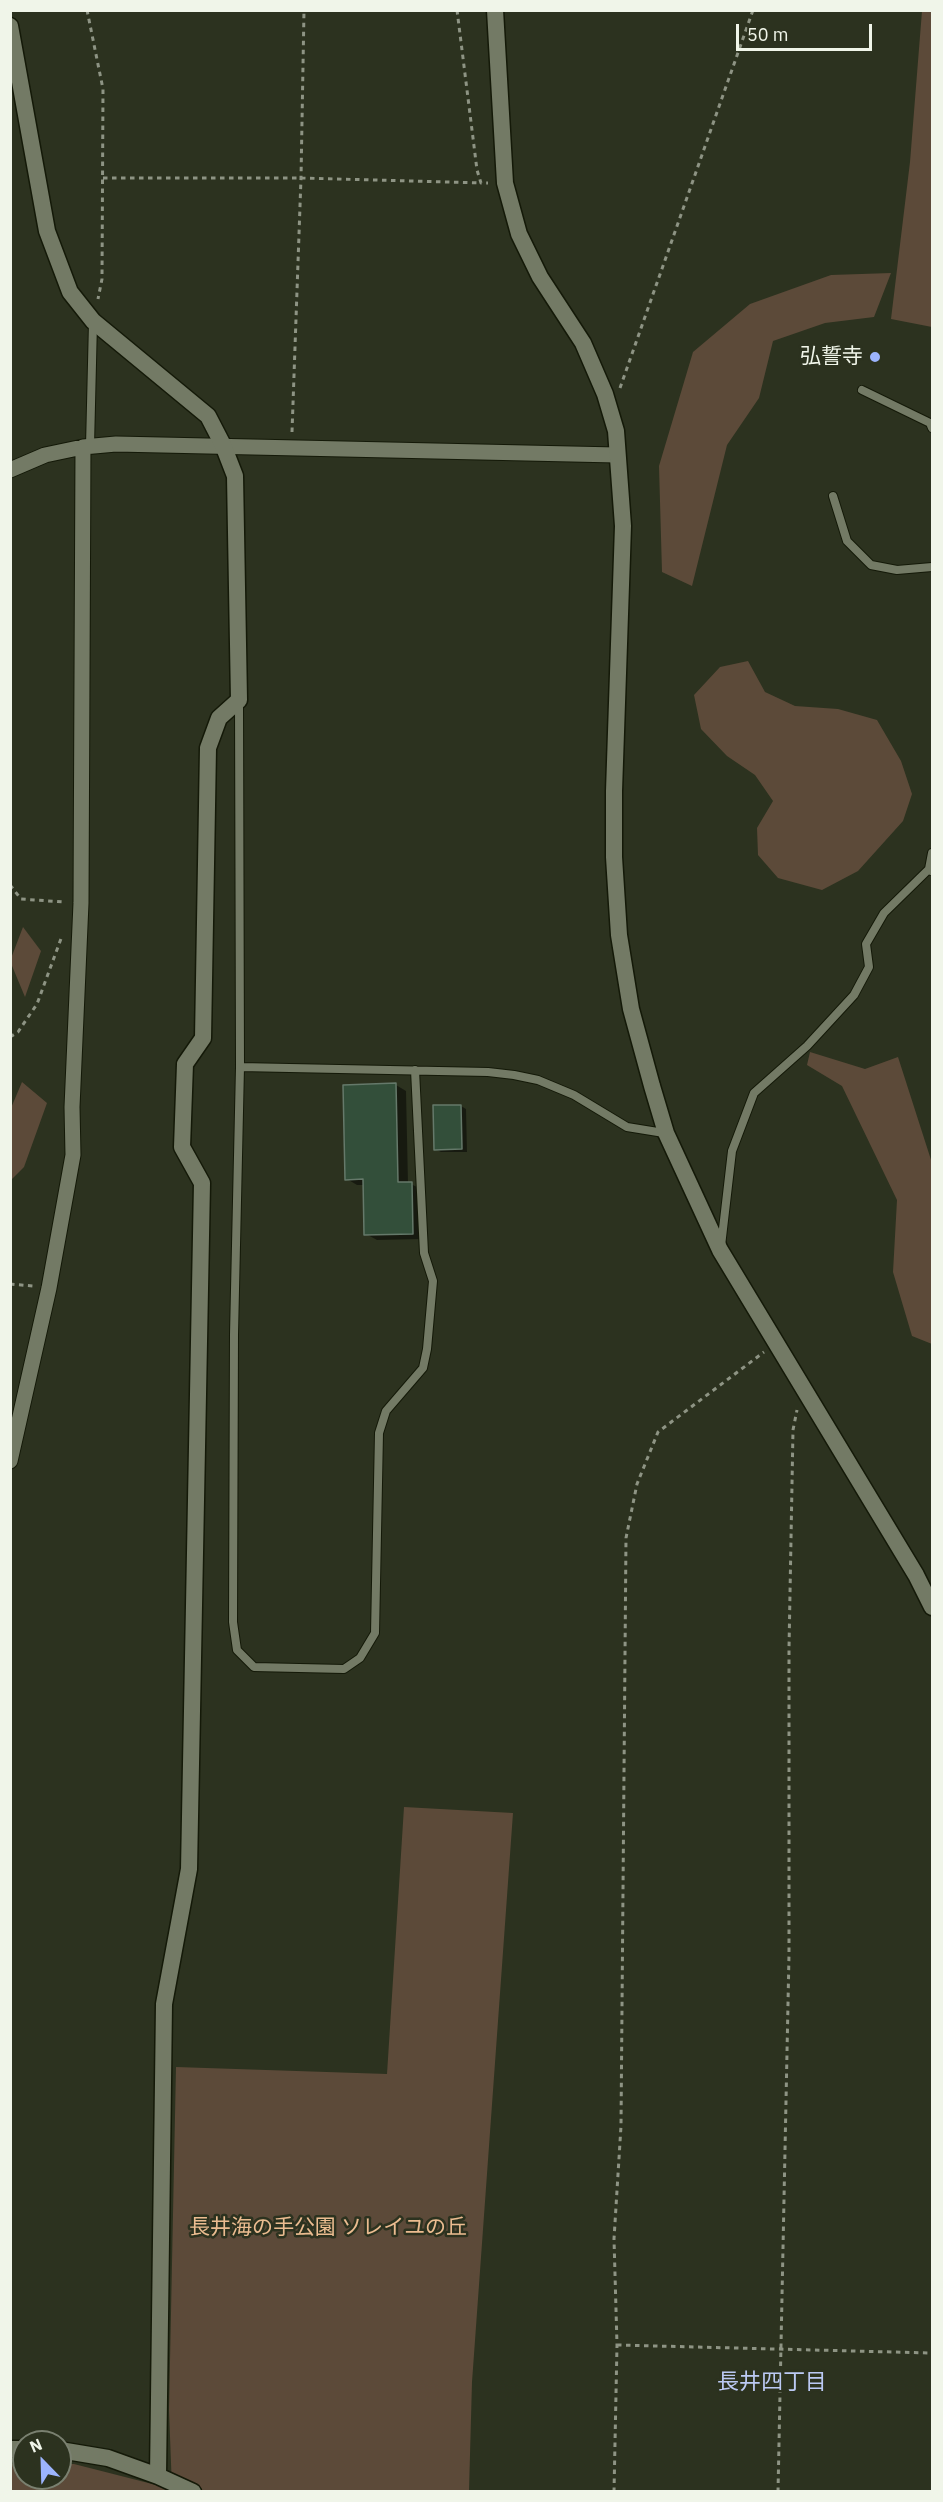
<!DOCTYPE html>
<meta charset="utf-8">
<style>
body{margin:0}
#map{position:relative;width:943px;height:2502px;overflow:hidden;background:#2c321f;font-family:"IBM Plex Sans",sans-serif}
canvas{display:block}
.frame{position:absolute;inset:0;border:12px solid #f0f5e9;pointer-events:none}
.north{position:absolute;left:12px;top:2430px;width:60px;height:60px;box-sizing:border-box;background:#2c321f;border:2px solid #7a8070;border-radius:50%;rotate:337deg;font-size:16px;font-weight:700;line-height:24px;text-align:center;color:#f0f5e9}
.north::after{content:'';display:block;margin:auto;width:21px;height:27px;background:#9cb4fd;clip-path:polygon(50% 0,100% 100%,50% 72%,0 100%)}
.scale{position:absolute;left:736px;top:24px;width:136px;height:27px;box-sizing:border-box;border:3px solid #f0f5e9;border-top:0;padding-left:8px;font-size:18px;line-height:21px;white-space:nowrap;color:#f0f5e9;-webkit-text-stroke:4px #2c321f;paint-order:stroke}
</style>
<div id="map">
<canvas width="943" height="2502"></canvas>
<div class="frame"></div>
<div class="north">N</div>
<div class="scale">50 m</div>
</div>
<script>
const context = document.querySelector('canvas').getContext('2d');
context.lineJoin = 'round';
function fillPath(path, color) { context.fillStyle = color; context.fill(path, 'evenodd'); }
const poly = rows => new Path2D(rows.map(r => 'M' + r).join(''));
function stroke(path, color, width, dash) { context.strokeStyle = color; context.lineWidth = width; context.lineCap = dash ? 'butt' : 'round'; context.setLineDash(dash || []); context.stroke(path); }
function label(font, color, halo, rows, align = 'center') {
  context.font = font + ' "IBM Plex Sans","Noto Sans JP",sans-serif'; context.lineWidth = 5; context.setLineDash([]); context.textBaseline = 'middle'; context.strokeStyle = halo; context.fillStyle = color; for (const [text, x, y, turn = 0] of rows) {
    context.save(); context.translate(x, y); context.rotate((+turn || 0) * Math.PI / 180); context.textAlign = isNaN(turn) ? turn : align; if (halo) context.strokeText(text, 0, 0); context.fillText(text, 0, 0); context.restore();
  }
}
fillPath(poly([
 [922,11,932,11,932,327,891,319,910,162],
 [891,273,874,317,825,323,773,341,759,398,727,445,692,586,662,572,659,466,693,352,750,304,831,275],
 [748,661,765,692,795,706,838,709,877,720,901,761,912,794,903,821,858,871,822,890,778,878,758,855,757,828,773,801,755,775,727,756,701,729,694,695,720,667],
 [23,927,41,951,25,997,10,961],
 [810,1052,865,1069,898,1057,932,1163,932,1344,912,1336,893,1272,897,1200,842,1086,807,1065],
 [22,1082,47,1103,24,1167,11,1180,11,1108],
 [404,1807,513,1813,472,2382,469,2491,11,2492,11,2464,24,2464,24,2478,60,2478,60,2464,74,2464,172,2489,169,2410,176,2067,387,2074]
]), '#5c4a39');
fillPath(poly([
 [396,1085,406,1091,408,1183,422,1189,423,1239,377,1240,366,1234,365,1185,357,1185,347,1179],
 [461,1106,466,1109,467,1152,441,1152,435,1149]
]), '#0007');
const building = poly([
 [396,1083,398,1182,412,1182,413,1234,364,1235,363,1179,345,1180,343,1085,396,1083],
 [433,1105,461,1105,462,1149,434,1150,433,1105]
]);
fillPath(building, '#334f3a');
stroke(building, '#65796a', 1.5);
const service = poly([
 [862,390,930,423,932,428],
 [90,446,93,322],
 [833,496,847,541,871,565,897,570,932,567],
 [239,703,240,1067,234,1334,233,1622,237,1650,254,1667,344,1669,360,1658,375,1633,379,1433,386,1411,423,1368,427,1349,433,1281,424,1253,415,1070],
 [931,871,929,869,932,853],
 [240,1067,488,1072,514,1075,538,1080,574,1095,627,1127,664,1133],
 [721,1246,732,1151,754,1093,807,1046,854,995,869,967,866,944,884,913,929,869]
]);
const minor = poly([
 [10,470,45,455,83,447,116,444,617,455],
 [10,1461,49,1288,73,1155,72,1107,81,903,83,447]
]);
const tertiary = poly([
 [495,10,505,183,519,234,540,277,583,343,605,394,616,431,623,526,614,791,614,857,619,935,631,1009,652,1086,666,1133,720,1250,916,1575,932,1607],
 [10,26,47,231,70,292,93,321,208,416,223,445,235,476,239,700,219,718,208,748,203,1038,185,1064,182,1147,202,1183,189,1869,164,2004,158,2476],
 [10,2449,24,2449],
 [60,2450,108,2458,158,2476,193,2492]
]);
stroke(service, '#141908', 10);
stroke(minor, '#141908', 17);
stroke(tertiary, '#141908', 19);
stroke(poly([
 [87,10,103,89,102,279,98,299],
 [457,10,477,170,481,183,488,183],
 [103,178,301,178,481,183],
 [620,388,753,10],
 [292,432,301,178,304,10],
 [10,885,21,899,64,902],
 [10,1037,18,1032,37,1004,62,936],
 [10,1284,33,1286],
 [617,2345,932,2353],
 [614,2492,617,2345,614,2239,621,2126,626,1538,637,1484,658,1432,764,1352],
 [778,2492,789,1955,789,1649,793,1430,797,1410]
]), '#8e9484', 3, [4.5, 4.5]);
stroke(service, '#737a65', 8);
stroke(minor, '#737a65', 15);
stroke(tertiary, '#737a65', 16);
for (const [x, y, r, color] of [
 [875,357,6,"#9cb4fd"]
]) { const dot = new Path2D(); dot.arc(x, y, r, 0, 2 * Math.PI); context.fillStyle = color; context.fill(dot); stroke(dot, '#2c321f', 2); }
label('21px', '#f0f5e9', '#2c321f', [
 ["弘誓寺",863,357]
], 'right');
label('21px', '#ebbc90', '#2c321f', [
 ["長井海の手公園 ソレイユの丘",328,2228]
]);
label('22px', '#bbc9f3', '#2c321f', [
 ["長井四丁目",772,2383]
]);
</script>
